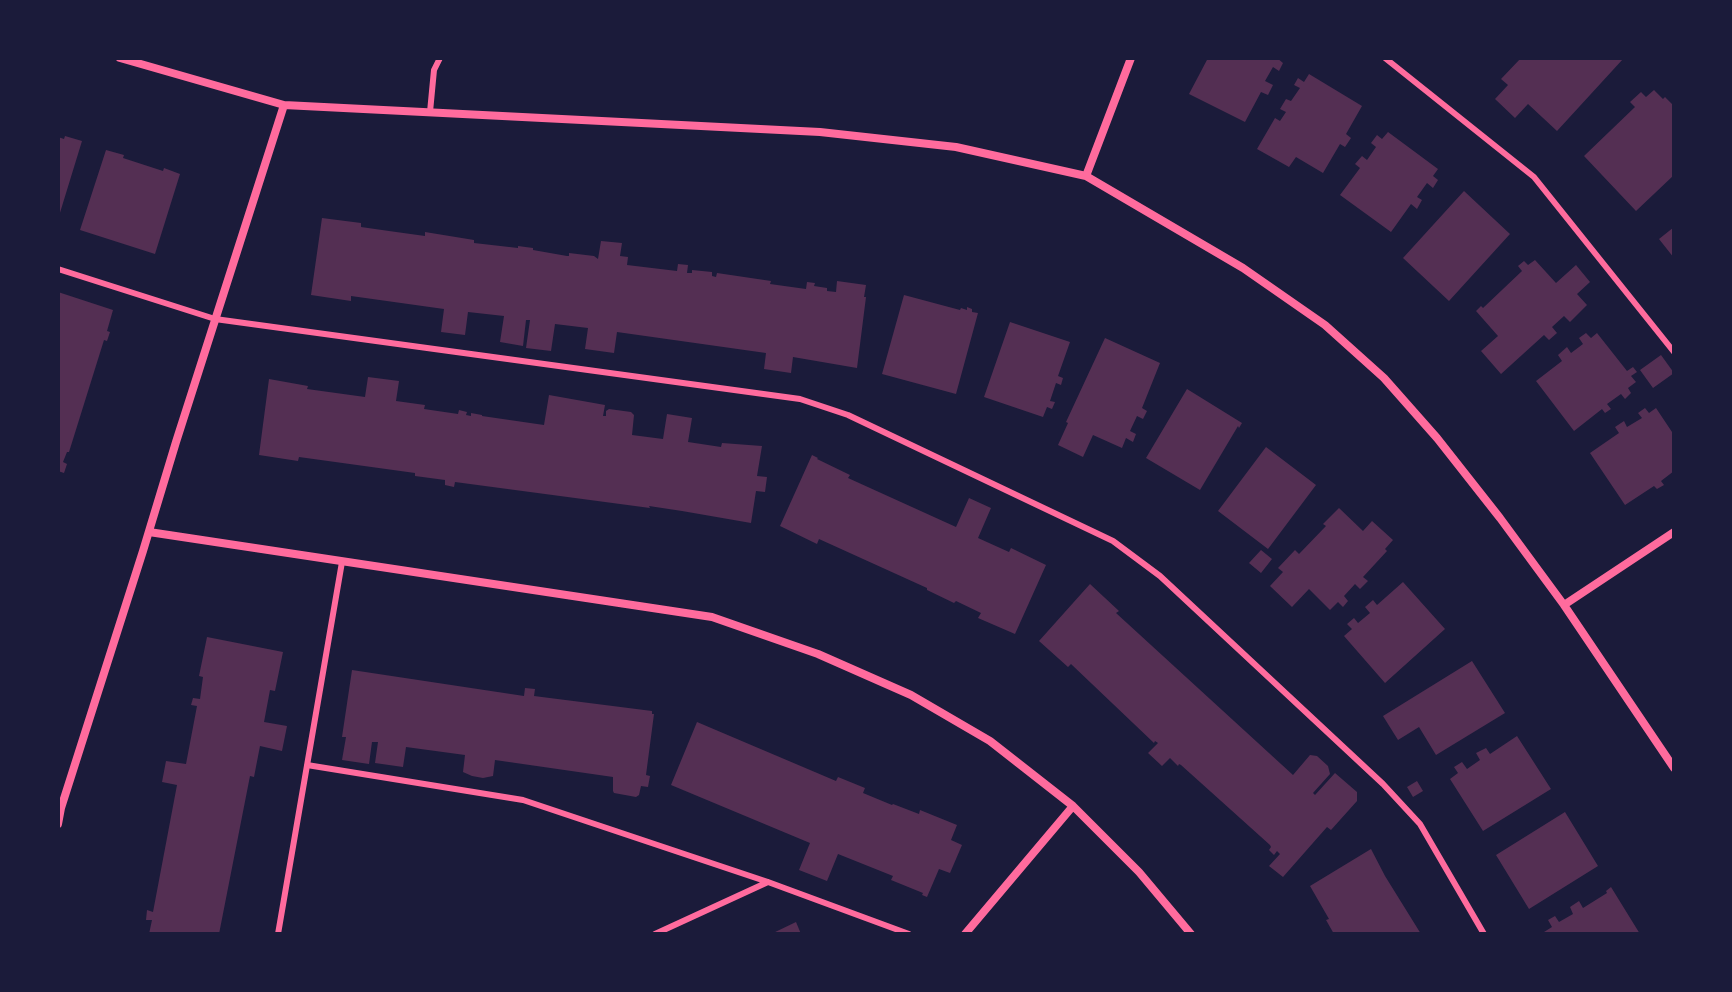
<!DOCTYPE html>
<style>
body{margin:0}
#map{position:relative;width:1732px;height:992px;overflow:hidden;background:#1b1b3a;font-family:Cabin,sans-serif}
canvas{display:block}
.frame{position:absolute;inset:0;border:60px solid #1b1b3a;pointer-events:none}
</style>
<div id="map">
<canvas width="1732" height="992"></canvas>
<div class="frame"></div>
</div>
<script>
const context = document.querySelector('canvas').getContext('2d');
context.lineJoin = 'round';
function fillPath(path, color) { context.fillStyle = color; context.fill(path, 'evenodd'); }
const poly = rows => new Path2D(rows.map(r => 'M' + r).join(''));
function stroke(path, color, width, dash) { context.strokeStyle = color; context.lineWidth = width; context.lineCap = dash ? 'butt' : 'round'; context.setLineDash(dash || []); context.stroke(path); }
fillPath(poly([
 [1208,58,1277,58,1283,63,1279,71,1273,67,1265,81,1273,85,1268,95,1261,92,1245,122,1189,94],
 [1521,58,1621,58,1623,59,1557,131,1528,104,1515,118,1495,99,1508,85,1501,79],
 [1309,74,1362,106,1346,134,1351,138,1345,147,1340,144,1323,173,1296,157,1289,167,1257,149,1275,118,1280,121,1286,112,1280,109,1286,99,1291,101,1300,88,1294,85,1298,78,1304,82],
 [1654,90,1663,99,1665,97,1674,106,1674,175,1636,211,1584,156,1635,107,1630,102,1641,92,1646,97],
 [1388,132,1438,169,1433,176,1438,180,1433,188,1427,183,1417,197,1422,200,1417,209,1411,204,1391,232,1340,195,1360,168,1355,164,1362,156,1367,160,1376,147,1371,143,1377,135,1382,139],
 [65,136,82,141,59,216,58,137,64,139],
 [106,150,124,155,123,158,163,171,164,168,180,174,155,254,80,230],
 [1464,191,1510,234,1449,301,1403,258],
 [322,218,361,223,361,227,389,231,425,236,425,232,474,240,474,243,518,248,518,246,533,248,533,250,567,256,569,256,569,253,594,256,598,259,601,241,622,243,620,256,628,257,627,265,677,271,678,264,688,265,687,273,692,273,692,270,712,272,712,276,716,277,717,273,771,281,770,284,806,289,807,282,815,283,814,286,827,288,827,291,836,292,837,281,866,285,864,297,866,297,857,368,793,357,791,373,764,369,766,353,617,332,614,353,585,349,588,328,555,324,551,351,526,348,530,320,526,320,523,346,500,342,504,316,468,312,465,335,441,332,444,309,351,296,351,301,311,295],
 [1674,227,1674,258,1659,239],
 [1535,260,1556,283,1576,265,1590,282,1577,294,1587,305,1570,322,1564,316,1552,327,1557,333,1549,340,1544,335,1501,374,1481,351,1498,336,1476,311,1481,306,1483,308,1522,271,1518,266,1524,261,1528,265],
 [58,292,113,310,107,331,110,332,107,341,104,340,69,452,67,452,63,462,67,464,64,473,58,471],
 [904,295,960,310,961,308,967,310,967,307,972,309,972,312,978,313,956,394,882,374],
 [1010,322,1070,342,1058,376,1063,378,1061,385,1056,383,1050,401,1055,402,1052,409,1047,407,1043,417,984,397],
 [1586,333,1591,338,1597,333,1627,371,1633,367,1637,372,1631,376,1636,382,1628,388,1631,393,1625,399,1621,394,1607,404,1611,409,1605,413,1602,409,1574,431,1536,381,1562,361,1558,355,1567,347,1571,353,1583,344,1579,338],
 [1105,338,1160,363,1142,408,1147,411,1143,419,1137,416,1130,431,1136,434,1133,442,1126,438,1122,448,1093,435,1083,457,1058,445,1068,423,1066,422],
 [1661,355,1674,373,1653,388,1640,370],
 [368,377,399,381,396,401,425,405,424,409,458,414,459,410,467,412,466,415,471,416,471,413,482,415,482,416,544,425,549,395,605,405,603,416,606,416,606,411,609,409,631,412,634,415,632,435,663,439,667,414,692,418,688,442,721,447,722,443,762,446,757,476,767,477,765,492,756,491,751,523,682,511,649,506,650,508,455,482,454,487,445,485,445,480,415,476,415,473,299,457,298,461,259,455,269,379,308,386,307,389,365,397],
 [1187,389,1242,423,1239,428,1238,426,1200,490,1146,458],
 [1645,408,1649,413,1656,408,1674,435,1674,471,1661,481,1664,485,1657,489,1654,486,1625,505,1590,453,1619,433,1615,427,1624,421,1627,427,1642,418,1638,413],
 [1266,447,1316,485,1268,549,1218,511],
 [812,455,818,458,817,459,850,475,848,478,956,527,969,498,991,508,978,538,1009,552,1011,548,1046,565,1015,634,978,618,981,613,956,601,954,603,927,590,927,588,819,539,817,544,780,526],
 [1339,508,1363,531,1372,521,1393,540,1385,549,1387,551,1363,577,1368,581,1360,589,1355,584,1344,596,1348,601,1343,607,1338,602,1330,610,1309,589,1292,607,1270,586,1283,572,1278,568,1295,550,1299,554,1326,526,1323,524],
 [1261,550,1272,559,1261,573,1249,563],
 [1403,582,1445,629,1385,683,1344,636,1352,629,1347,624,1354,618,1358,623,1370,613,1365,607,1373,600,1377,605],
 [1090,584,1119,611,1116,613,1293,775,1310,755,1317,756,1328,766,1330,774,1313,793,1315,795,1335,773,1357,792,1357,801,1331,830,1327,827,1283,877,1269,866,1280,854,1277,851,1274,855,1269,850,1271,847,1270,845,1181,765,1179,764,1178,766,1170,758,1162,766,1148,753,1158,743,1155,741,1154,743,1071,664,1068,667,1039,641],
 [207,637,283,652,275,691,270,690,264,722,287,726,282,751,260,746,254,777,250,776,219,934,149,934,152,920,146,920,147,910,153,912,177,785,162,782,166,761,186,764,197,706,191,705,193,698,200,699,203,677,199,676],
 [1472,661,1505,713,1436,755,1419,727,1398,740,1383,716],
 [352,670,524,696,525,688,535,689,534,696,652,711,652,714,654,714,646,775,650,776,648,787,641,786,639,795,636,797,614,793,613,791,613,777,495,760,493,776,483,778,472,776,463,772,465,755,406,747,403,767,375,763,378,742,372,742,369,764,342,760,346,737,342,737],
 [697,722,836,781,838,777,865,788,863,793,892,805,893,804,919,814,920,810,957,825,951,840,962,845,950,873,939,869,927,897,922,895,923,893,891,880,893,876,838,854,827,881,799,870,810,843,671,785],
 [1517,736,1551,789,1483,831,1450,779,1458,773,1454,767,1462,762,1467,769,1480,760,1476,753,1486,748,1490,754],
 [1417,781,1423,791,1413,797,1407,787],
 [1565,812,1598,866,1529,909,1496,855],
 [1371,849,1385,876,1421,934,1334,934,1326,920,1329,919,1310,886],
 [1611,887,1640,934,1545,934,1544,932,1552,927,1548,920,1555,916,1559,922,1573,914,1570,907,1579,901,1583,908,1607,893,1606,891],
 [796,922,801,934,771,934]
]), '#542f53');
stroke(poly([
 [1385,58,1534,177,1674,352],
 [430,112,434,70,440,58],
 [58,269,215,319,800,399,848,415,1113,541,1160,576,1383,784,1420,824,1484,934],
 [307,765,523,800,768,882,909,934],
 [278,934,342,562],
 [655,934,768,882]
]), '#ff6b9d', 6);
stroke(poly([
 [120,58,284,105,820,132,956,147,1086,176,1243,268,1325,325,1384,378,1437,438,1500,518,1564,605,1674,768],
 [1086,176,1131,58],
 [149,532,712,617,818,654,911,695,990,741,1073,806,1139,872,1191,934],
 [1564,605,1674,532],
 [58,824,61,808,143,551,176,442,284,105],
 [965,934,1073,806]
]), '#ff6b9d', 8);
</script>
